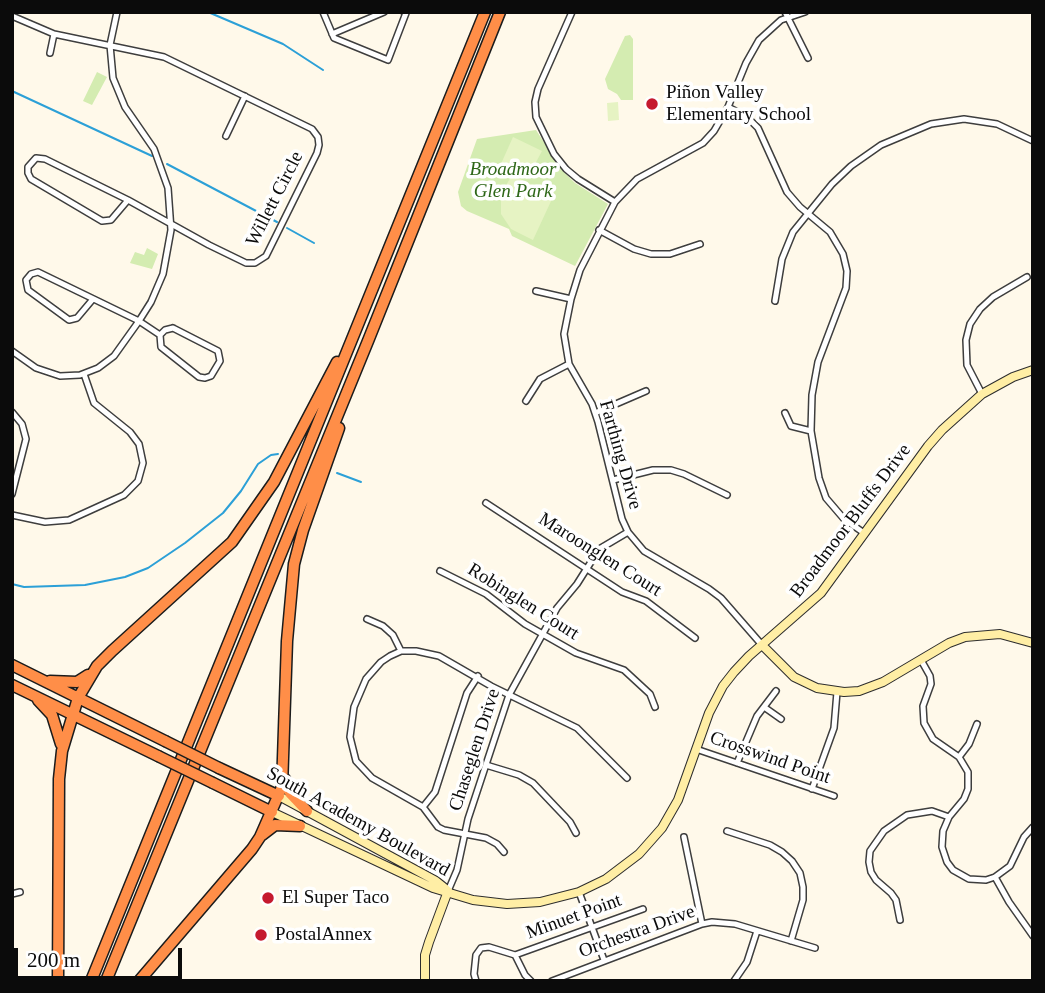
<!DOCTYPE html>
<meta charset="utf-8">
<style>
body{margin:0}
#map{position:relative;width:1045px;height:993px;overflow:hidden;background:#fff9ea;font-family:Georgia,serif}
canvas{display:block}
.frame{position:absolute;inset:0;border:14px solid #0b0b0b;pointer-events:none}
.scale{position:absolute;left:14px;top:948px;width:168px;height:32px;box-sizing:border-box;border:4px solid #0b0b0b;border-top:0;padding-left:9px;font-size:21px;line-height:24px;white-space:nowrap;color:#0b0b0b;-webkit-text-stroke:5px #fff;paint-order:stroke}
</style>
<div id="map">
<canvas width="1045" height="993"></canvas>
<div class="frame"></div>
<div class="scale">200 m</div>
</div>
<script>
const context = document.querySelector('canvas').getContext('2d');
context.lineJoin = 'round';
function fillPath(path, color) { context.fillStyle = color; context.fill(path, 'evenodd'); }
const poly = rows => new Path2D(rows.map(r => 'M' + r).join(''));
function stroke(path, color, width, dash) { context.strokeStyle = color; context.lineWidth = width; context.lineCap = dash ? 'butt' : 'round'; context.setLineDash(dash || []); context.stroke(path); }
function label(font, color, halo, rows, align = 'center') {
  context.font = font + ' Georgia,serif'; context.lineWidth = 7; context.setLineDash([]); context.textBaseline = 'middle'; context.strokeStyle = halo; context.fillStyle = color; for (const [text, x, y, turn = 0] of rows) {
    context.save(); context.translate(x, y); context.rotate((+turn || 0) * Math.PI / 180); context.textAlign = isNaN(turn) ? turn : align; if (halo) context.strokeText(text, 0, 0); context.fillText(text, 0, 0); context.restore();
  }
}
fillPath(poly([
 [630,35,633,39,633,100,621,100,617,94,608,89,605,79,625,36],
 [97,72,107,77,92,105,83,101],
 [536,130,562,170,575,183,608,204,575,266,512,236,509,229,467,211,461,206,458,192,477,139],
 [147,248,158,254,152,269,130,263,135,252,144,255]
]), '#d4ecb1');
fillPath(poly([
 [618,102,619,120,608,121,607,103],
 [513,137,542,151,527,179,500,166],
 [512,175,549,193,552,199,533,240,511,229,501,214,501,194]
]), '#e6f3c3');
stroke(poly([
 [208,12,283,44,323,70],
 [12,91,152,156],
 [167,164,277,222],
 [287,228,314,243],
 [337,473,361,482],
 [12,584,24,587,85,585,125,577,148,568,185,543,223,513,241,491,258,464,271,455,278,454]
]), '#2ca0d7', 2);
const street = poly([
 [323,12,334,38,388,60,406,13,404,12],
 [572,12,538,89,535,102,536,117,554,154,566,169,578,179,615,202],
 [785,12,808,58],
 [12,16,54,34,164,57,312,129,318,137,319,145,317,153,266,256,255,263,246,263,209,245,128,200,111,220,102,221,31,179,28,173,28,167,36,158,45,159,128,200],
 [332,34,384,12],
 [50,53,54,34],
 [728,107,747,117,758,128,787,192,800,207,830,232,843,254,847,271,846,288,818,362,812,395,811,431,819,478,826,498,844,519,864,533],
 [226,136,245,96],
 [599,230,634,249,651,254,670,254,700,244],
 [536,291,571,299],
 [93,299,77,318,69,320,28,290,26,280,31,274,38,272,139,321,160,335],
 [775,301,782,259,793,232,832,184,851,166,881,145,931,124,964,119,997,124,1033,141],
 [173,328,218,351,220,361,211,376,205,378,199,377,161,347,160,335,165,330,173,328],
 [12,351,36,368,60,376,80,375,98,368,114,356,139,321,151,302,163,274,171,230,168,188,154,149,125,107,113,78,110,45,117,12],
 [982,394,967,365,966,340,970,324,980,309,993,297,1027,277],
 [526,401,540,379,569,364],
 [12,412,22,424,26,439,12,494],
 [595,413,646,391],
 [785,413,791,426,811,431],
 [613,480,653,470,671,470,684,474,727,495],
 [486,503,622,592,646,601,695,638],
 [12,515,45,522,69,520,124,495,138,481,143,463,139,444,130,432,94,403,84,374],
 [440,571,486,594,525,624,576,653,624,670,650,694,655,707],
 [367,619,383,626,393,635,401,651],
 [762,645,721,598,709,589,644,551,628,532,622,519,598,422,592,404,569,364,564,334,571,299,580,270,615,202,637,179,703,143,714,131,728,107,746,63,759,40,781,20,805,12],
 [921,660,930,676,931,684,923,706,924,723,933,739,959,757,968,772,968,789,964,799,949,817,943,831,942,847,947,862,953,870,969,879,986,880,995,877,1010,866,1024,837,1033,827],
 [764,707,781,719],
 [696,749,834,796],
 [959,757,969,744,977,724],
 [737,763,757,716,776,691],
 [486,765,519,775,533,783,570,822,576,833],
 [812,789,834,728,837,692],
 [423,807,435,792,467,693,478,676],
 [727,831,770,845,782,852,792,861,800,873,803,887,803,900,791,941],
 [684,837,702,924],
 [504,852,497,844,486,838,444,830,438,827,423,807,372,778,356,761,350,737,354,707,366,679,381,662,390,656,401,651,416,651,439,656,491,686,577,728,627,778],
 [995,877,1009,902,1033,936],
 [448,891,457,870,468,819,509,695,557,608,577,584,596,554,601,548,628,532],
 [579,892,604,960],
 [12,894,20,892],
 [900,920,896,900,891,893,876,880,871,872,869,862,870,851,884,831,907,815,932,811,949,817],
 [515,955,643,909],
 [476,981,474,974,476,955,481,948,489,947,515,955,525,975,531,981],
 [552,981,702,924,712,922,735,924,815,948],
 [734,981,747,962,757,931]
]);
const secondary = poly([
 [762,645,794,677,817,688,844,692,859,691,883,682,949,643,965,637,1000,634,1033,643],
 [279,796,436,881,446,889],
 [272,812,433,888,473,900,507,904,540,902,579,892,606,879,639,854,662,828,678,800,709,713,723,686,734,672,749,656,821,593,928,446,942,430,982,394,1013,377,1033,370],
 [425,981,425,955,429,942,448,891]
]);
const highway = poly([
 [12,665,165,741],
 [50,681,77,682,88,675],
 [12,685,158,756],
 [38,700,52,715,61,744],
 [219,768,279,796],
 [285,779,290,793,307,811],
 [213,783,272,812],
 [262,835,275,825,300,826],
 [58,981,59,779,62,751,78,698,97,666,112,651,232,542,274,482,337,362],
 [91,981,485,12],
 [106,981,368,341,500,12],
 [139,981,252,849,260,837,282,787,287,641,294,564,303,530,339,428]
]);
stroke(street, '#3e3e3e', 8);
stroke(secondary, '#2d2d2d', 10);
stroke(highway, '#1c1c1c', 13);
stroke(street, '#fff', 5);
stroke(secondary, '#ffeea5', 8);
stroke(highway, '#ff8e48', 10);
const highwayBridge = poly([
 [165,741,219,768],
 [158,756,213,783]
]);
stroke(highwayBridge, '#1c1c1c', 13, []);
stroke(highwayBridge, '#ff8e48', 10);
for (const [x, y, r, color] of [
 [652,104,7,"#c51a2f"],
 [268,898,7,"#c51a2f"],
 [261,935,7,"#c51a2f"]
]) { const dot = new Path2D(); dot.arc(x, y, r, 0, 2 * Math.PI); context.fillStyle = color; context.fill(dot); stroke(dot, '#fff', 2.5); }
label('19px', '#0b0b0b', '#fff', [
 ["Piñon Valley",666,93],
 ["Elementary School",666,115],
 ["El Super Taco",282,898],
 ["PostalAnnex",275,935]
], 'left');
label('italic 19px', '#2e6718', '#fff', [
 ["Broadmoor",513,170],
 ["Glen Park",513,192]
]);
label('19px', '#0b0b0b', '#fff', [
 ["Willett Circle",275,199,-63],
 ["Farthing Drive",620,455,74],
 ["Broadmoor Bluffs Drive",851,521,-53],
 ["Maroonglen Court",600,555,32],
 ["Robinglen Court",523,602,32],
 ["Chaseglen Drive",475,750,-72],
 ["Crosswind Point",770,758,19],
 ["South Academy Boulevard",358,822,29],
 ["Minuet Point",574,917,-20],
 ["Orchestra Drive",637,932,-20]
]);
</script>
